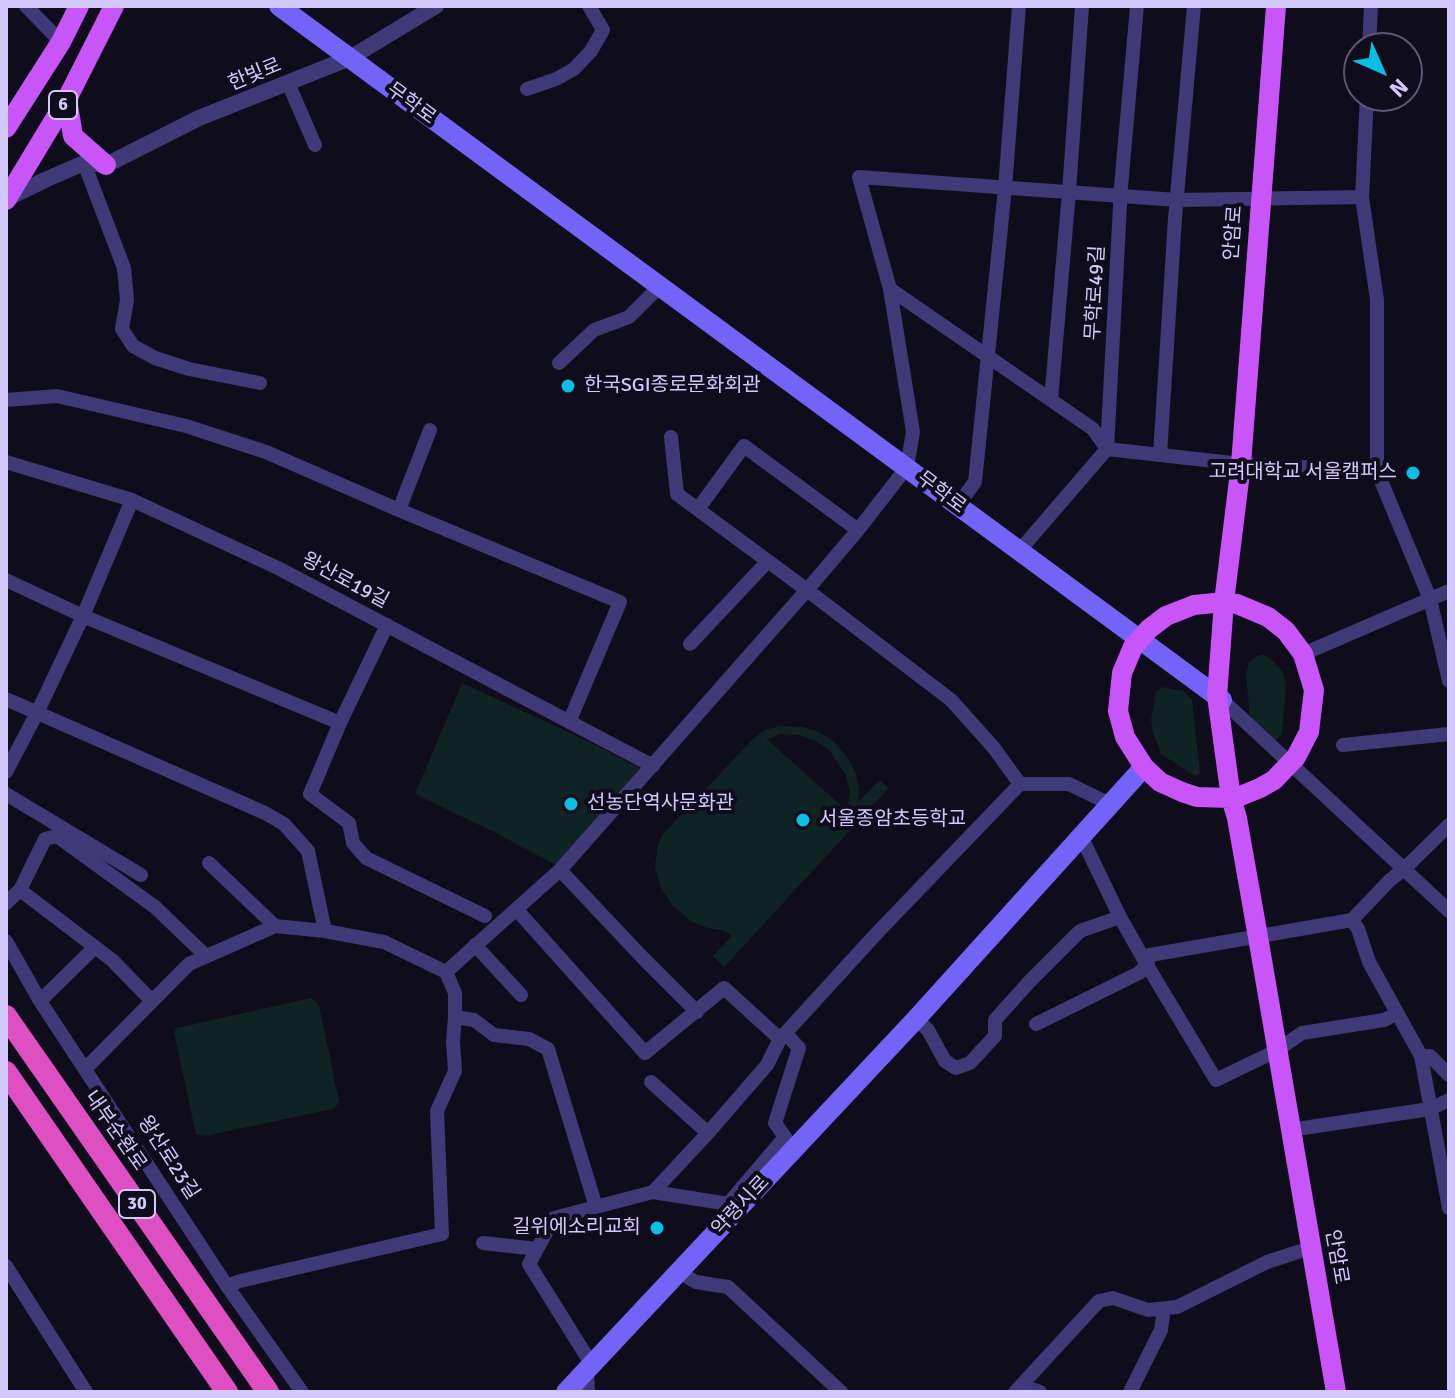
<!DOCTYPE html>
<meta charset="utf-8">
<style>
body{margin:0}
#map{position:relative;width:1455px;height:1398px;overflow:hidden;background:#0f0c1b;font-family:Signika,sans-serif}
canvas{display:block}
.frame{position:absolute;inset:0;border:8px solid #d2c8fc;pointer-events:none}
.north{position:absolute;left:1343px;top:32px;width:80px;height:80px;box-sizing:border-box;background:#0f0c1b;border:2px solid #5d5775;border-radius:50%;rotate:135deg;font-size:22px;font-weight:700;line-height:32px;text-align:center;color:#d2c8fc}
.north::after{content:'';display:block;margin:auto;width:28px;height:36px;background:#0bbee5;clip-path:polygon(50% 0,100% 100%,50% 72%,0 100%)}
</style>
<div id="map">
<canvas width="1455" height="1398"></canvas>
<div class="frame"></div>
<div class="north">N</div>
</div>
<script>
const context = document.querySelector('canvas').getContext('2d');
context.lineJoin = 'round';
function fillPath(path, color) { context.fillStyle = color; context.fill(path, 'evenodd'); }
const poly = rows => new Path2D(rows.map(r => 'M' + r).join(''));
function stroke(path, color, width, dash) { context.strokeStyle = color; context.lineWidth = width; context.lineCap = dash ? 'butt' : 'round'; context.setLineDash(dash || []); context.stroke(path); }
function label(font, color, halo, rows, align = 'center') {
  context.font = font + ' Signika,"Noto Sans KR",sans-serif'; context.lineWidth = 8; context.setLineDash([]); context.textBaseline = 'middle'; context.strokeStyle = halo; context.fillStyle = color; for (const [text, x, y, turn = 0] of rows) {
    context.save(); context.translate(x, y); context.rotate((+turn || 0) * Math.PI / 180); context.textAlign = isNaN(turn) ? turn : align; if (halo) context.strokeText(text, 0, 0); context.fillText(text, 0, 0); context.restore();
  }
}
fillPath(poly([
 [1259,655,1264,655,1274,662,1282,671,1286,684,1282,734,1275,741,1250,718,1246,674,1249,662],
 [462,683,590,742,641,769,556,865,494,832,415,794],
 [1162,687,1184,691,1192,700,1200,774,1195,776,1161,754,1153,733,1151,720,1156,692],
 [779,726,803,727,819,732,833,741,847,757,856,774,859,789,858,802,879,780,889,788,724,967,713,956,732,936,725,931,708,928,692,922,673,906,661,888,655,867,658,845,662,835,753,739,765,730],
 [781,734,798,735,814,740,829,750,846,775,850,793,847,811,768,740,765,740],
 [312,998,319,1005,339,1101,338,1104,333,1109,205,1136,196,1134,174,1033,176,1028]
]), '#0f2324');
fillPath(poly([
 [6,1003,222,1313,276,1392,202,1392,6,1111]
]), '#0f0c1b');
stroke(poly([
 [26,6,61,42],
 [1369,48,1371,6],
 [288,83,315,145],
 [527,89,556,79,574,69,591,51,603,30,589,6],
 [1367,96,1362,197,1377,300,1377,471,1430,599,1449,681],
 [84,163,124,268,127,300,122,329,133,346,155,358,189,369,260,383],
 [890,289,1093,429,1107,449,1241,464,1377,471],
 [559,363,594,330,629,317,660,286],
 [6,400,57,396,186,426,266,452,399,510,620,602,569,722],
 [1051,400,1069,192,1082,6],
 [671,437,677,494,807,590,951,700,994,748,1020,784],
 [1160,455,1175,218,1194,6],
 [6,462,132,500,278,568,653,766],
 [957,506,975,482,1005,188,1019,6],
 [698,509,744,446,858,530],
 [399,510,430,430],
 [1020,550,1107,449,1121,187,1137,6],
 [6,580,83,616,340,723],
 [387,625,340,723,310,794,349,823,353,843,366,858,485,916],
 [690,644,768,561],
 [1303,654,1449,591],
 [6,699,265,813,284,824,308,851,325,931],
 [1222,700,1449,911],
 [1343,745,1449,734],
 [6,772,37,713,83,616,132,500],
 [6,794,141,875],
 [1449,825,1404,869,1389,881,1352,920,1358,929,1369,962,1421,1056,1430,1056,1449,1075],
 [1081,836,1120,917,1147,965,1216,1080,1276,1051,1302,1033,1384,1020,1396,1014],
 [209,863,275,926],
 [560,870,643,958,697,1012],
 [20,890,112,960,152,1001],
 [6,903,20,890,45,839,57,836,155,907,206,956],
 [516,909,645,1053,724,988,780,1039],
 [6,941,40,1001,227,1286,302,1392],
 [475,945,521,995],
 [446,972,560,870,807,590,858,530,907,467,913,432,890,289,859,177,1177,200,1362,197],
 [40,1001,95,947],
 [916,1019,928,1030,945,1061,956,1068,970,1063,995,1036,995,1020,1029,982,1080,931,1120,917],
 [1036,1024,1139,973,1147,965,1150,955,1352,920],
 [1421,1056,1449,1208],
 [86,1068,189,964,275,926,325,931,384,942,446,972,455,993,455,1017,474,1020,494,1035,529,1039,548,1049,596,1207],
 [651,1082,708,1133],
 [1290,1130,1430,1109,1449,1100],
 [653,1192,735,1205],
 [728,1204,785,1137,775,1123,799,1048,786,1034],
 [483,1243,537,1249],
 [6,1266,86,1392],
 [679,1272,696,1282,728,1287,841,1392],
 [227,1286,240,1281,442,1234,437,1111,455,1071,453,1041,455,1017],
 [592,1365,529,1264,554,1218,653,1192,708,1133,767,1065,780,1039,876,934,1020,784,1069,784,1110,804],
 [587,1370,588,1392],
 [1024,1383,1031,1389,1040,1392],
 [1015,1392,1099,1301,1113,1298,1148,1310,1177,1307,1267,1262,1310,1248],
 [1130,1392,1161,1330,1164,1309]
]), '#403977', 14);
stroke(poly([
 [8,198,47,179,84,163,106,165,199,118,350,58,436,6]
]), '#403977', 16);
stroke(poly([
 [279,6,1222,700],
 [566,1392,916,1019,1144,767]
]), '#7364f7', 20);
stroke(poly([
 [1276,6,1241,464,1224,602,1217,696,1231,798,1237,818,1258,937,1336,1392],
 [67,99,73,136,106,165],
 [6,128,61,42,79,6],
 [6,200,67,99,114,6],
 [1224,602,1194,605,1166,616,1149,629,1133,647,1122,673,1118,711,1125,737,1144,767,1160,782,1182,792,1197,797,1231,798],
 [1228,603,1237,604,1268,617,1286,631,1303,654,1314,690,1309,732,1296,757,1274,780,1260,788,1238,797]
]), '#c755f7', 20);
stroke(poly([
 [6,1016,268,1392],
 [6,1072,227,1392]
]), '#de4fc2', 22);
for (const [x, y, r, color] of [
 [568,386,8,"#0bbee5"],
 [1413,473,8,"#0bbee5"],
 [571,804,8,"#0bbee5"],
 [803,820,8,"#0bbee5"],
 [657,1228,8,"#0bbee5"]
]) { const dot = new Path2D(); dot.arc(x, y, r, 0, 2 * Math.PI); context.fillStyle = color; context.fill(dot); stroke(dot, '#0f0c1b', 3); }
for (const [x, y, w] of [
 [63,105,28],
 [137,1204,36]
]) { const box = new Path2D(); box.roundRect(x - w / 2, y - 14, w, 28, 6); context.fillStyle = '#0f0c1b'; context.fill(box); stroke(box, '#d2c8fc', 2); }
label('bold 18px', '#d2c8fc', null, [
 ["6",63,105],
 ["30",137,1204]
]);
label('20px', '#d2c8fc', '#0f0c1b', [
 ["한빛로",255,75,-22],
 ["무학로",411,104,36],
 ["안암로",1234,233,-86],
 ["무학로49길",1096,293,-87],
 ["무학로",941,493,37],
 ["왕산로19길",345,581,28],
 ["내부순환로",115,1131,55],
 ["왕산로23길",168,1158,57],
 ["약령시로",741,1206,-47],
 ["안암로",1336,1257,80]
]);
label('20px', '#d2c8fc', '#0f0c1b', [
 ["한국SGI종로문화회관",584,386],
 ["고려대학교 서울캠퍼스",1397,473,"right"],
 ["선농단역사문화관",587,804],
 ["서울종암초등학교",819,820],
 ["길위에소리교회",641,1228,"right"]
], 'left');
</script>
